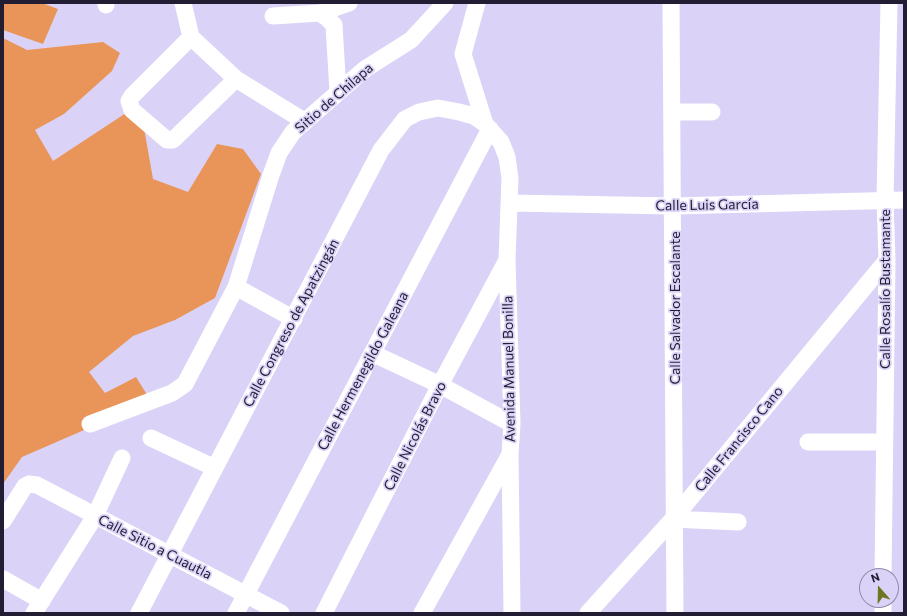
<!DOCTYPE html>
<meta charset="utf-8">
<style>
body{margin:0}
#map{position:relative;width:907px;height:616px;overflow:hidden;background:#dbd3f7;font-family:Commissioner,sans-serif}
canvas{display:block}
.frame{position:absolute;inset:0;border:4px solid #231d33;pointer-events:none}
.north{position:absolute;left:859px;top:568px;width:40px;height:40px;box-sizing:border-box;background:#dbd3f7;border:1px solid #918aa9;border-radius:50%;rotate:340deg;font-size:11px;font-weight:700;line-height:16px;text-align:center;color:#231d33}
.north::after{content:'';display:block;margin:auto;width:14px;height:18px;background:#6e7620;clip-path:polygon(50% 0,100% 100%,50% 72%,0 100%)}
</style>
<div id="map">
<canvas width="907" height="616"></canvas>
<div class="frame"></div>
<div class="north">N</div>
</div>
<script>
const context = document.querySelector('canvas').getContext('2d');
context.lineJoin = 'round';
function fillPath(path, color) { context.fillStyle = color; context.fill(path, 'evenodd'); }
const poly = rows => new Path2D(rows.map(r => 'M' + r).join(''));
function stroke(path, color, width, dash) { context.strokeStyle = color; context.lineWidth = width; context.lineCap = dash ? 'butt' : 'round'; context.setLineDash(dash || []); context.stroke(path); }
function label(font, color, halo, rows, align = 'center') {
  context.font = font + ' Commissioner,sans-serif'; context.lineWidth = 3.5; context.setLineDash([]); context.textBaseline = 'middle'; context.strokeStyle = halo; context.fillStyle = color; for (const [text, x, y, turn = 0] of rows) {
    context.save(); context.translate(x, y); context.rotate((+turn || 0) * Math.PI / 180); context.textAlign = isNaN(turn) ? turn : align; if (halo) context.strokeText(text, 0, 0); context.fillText(text, 0, 0); context.restore();
  }
}
fillPath(poly([
 [3,3,42,3,58,9,43,44,3,30],
 [3,38,27,50,103,42,120,53,112,71,64,114,35,130,53,161,126,113,144,128,153,179,188,192,217,144,243,149,261,174,215,298,175,320,133,336,89,372,105,393,136,377,151,401,22,457,3,484]
]), '#e99559');
stroke(poly([
 [106,3,106,5],
 [183,3,191,37,236,79,304,121],
 [477,3,463,54,485,124],
 [671,3,675,613],
 [320,13,349,3],
 [273,16,320,13,327,18,334,25,338,92],
 [191,37,132,96,129,101,132,110,167,140,173,140,236,79],
 [673,112,712,112],
 [510,203,674,206,904,200],
 [236,287,294,319],
 [372,353,440,385,512,424],
 [90,424,172,393,185,384,236,287,271,175,279,153,293,132,365,69,411,40,445,3],
 [151,438,215,468],
 [808,442,884,442],
 [673,519,738,522],
 [3,521,25,486,29,484,37,485,281,613],
 [883,576,887,260,885,200,889,3],
 [3,579,42,601],
 [34,613,95,516,122,458],
 [139,613,381,150,405,119,419,112,438,108,459,112,474,116,485,124,501,142,507,157,510,178,507,260,512,424,510,454,512,613],
 [236,613,490,129],
 [324,613,440,385,507,260],
 [422,613,509,456],
 [588,613,673,519,887,260],
 [883,613,883,600]
]), '#fff', 17);
label('14px', '#231d33', '#dbd3f7', [
 ["Sitio de Chilapa",334,98,-41],
 ["Calle Luis García",707,205,-1],
 ["Calle Rosalío Bustamante",885,289,-90],
 ["Calle Salvador Escalante",675,308,-90],
 ["Calle Congreso de Apatzingán",291,323,-62],
 ["Avenida Manuel Bonilla",509,369,-91],
 ["Calle Hermenegildo Galeana",363,371,-62],
 ["Calle Nicolás Bravo",415,436,-63],
 ["Calle Francisco Cano",739,439,-51],
 ["Calle Sitio a Cuautla",155,547,27]
]);
</script>
